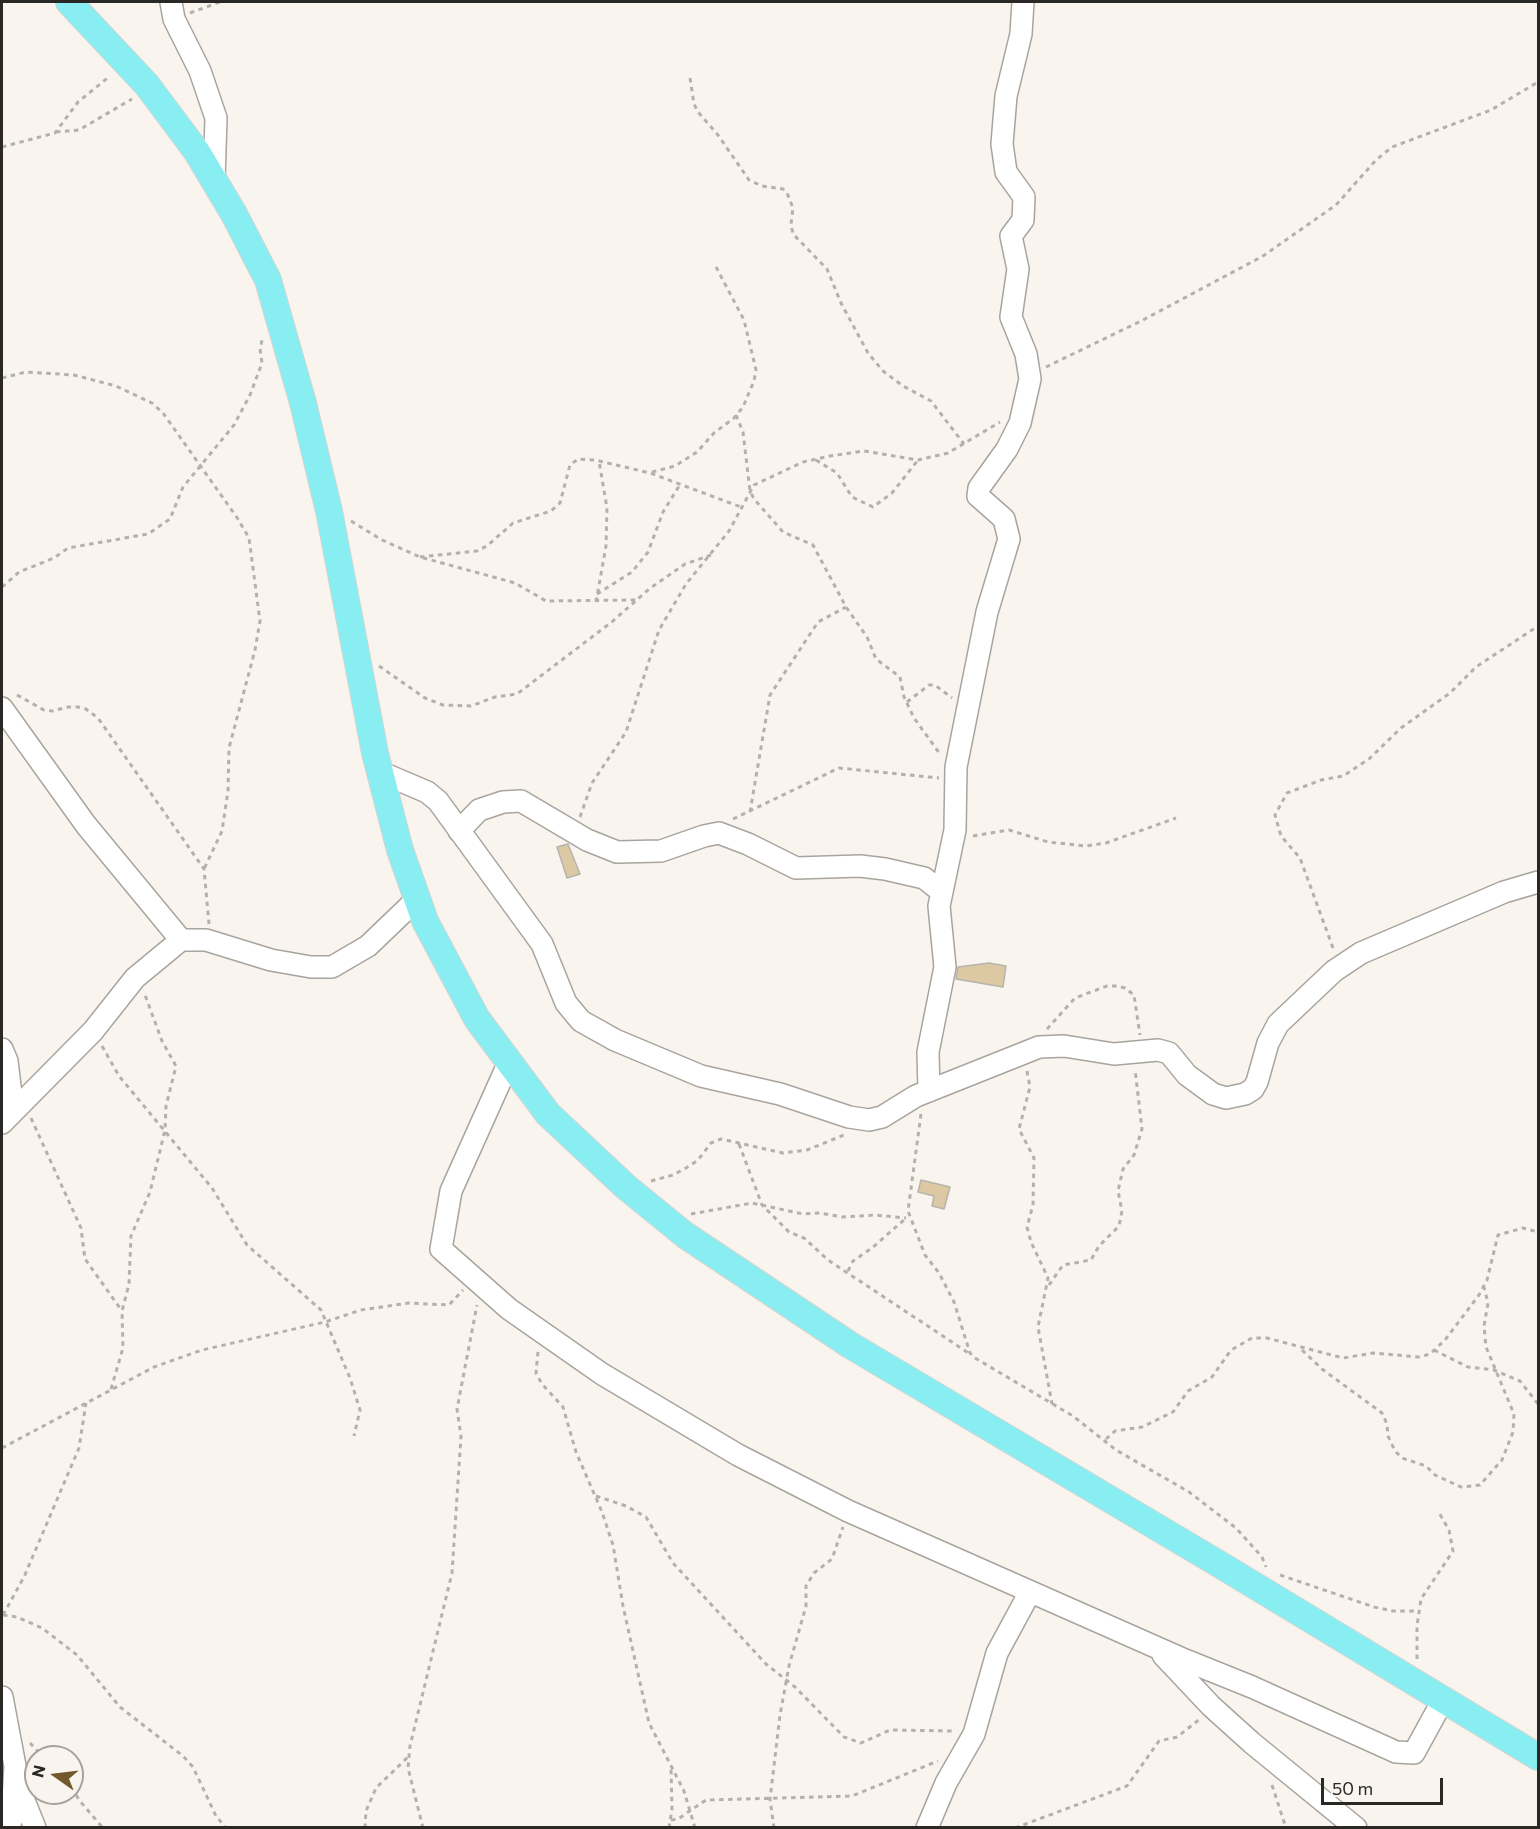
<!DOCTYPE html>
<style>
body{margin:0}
#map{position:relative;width:1540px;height:1829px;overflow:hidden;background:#f9f5ee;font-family:Commissioner,sans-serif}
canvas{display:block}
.frame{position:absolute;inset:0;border:3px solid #292825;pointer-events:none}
.north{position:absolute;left:24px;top:1745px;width:60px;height:60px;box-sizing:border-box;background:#f9f5ee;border:2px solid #a6a39e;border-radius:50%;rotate:284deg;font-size:16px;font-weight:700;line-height:24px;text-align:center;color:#292825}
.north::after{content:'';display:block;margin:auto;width:21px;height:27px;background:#72582a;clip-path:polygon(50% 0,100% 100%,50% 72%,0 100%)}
.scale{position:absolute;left:1321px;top:1778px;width:122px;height:27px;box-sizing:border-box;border:3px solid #292825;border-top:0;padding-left:8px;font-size:18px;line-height:21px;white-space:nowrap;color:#292825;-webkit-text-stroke:4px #f9f5ee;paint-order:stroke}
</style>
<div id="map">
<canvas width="1540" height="1829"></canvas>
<div class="frame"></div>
<div class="north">N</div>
<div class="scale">50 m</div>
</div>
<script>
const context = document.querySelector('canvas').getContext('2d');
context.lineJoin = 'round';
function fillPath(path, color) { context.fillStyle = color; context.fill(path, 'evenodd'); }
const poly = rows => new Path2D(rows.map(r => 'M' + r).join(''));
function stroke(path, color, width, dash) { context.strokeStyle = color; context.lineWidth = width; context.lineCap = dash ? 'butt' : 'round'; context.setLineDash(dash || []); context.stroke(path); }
const building = poly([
 [568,844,580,874,567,878,557,847,568,844],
 [989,963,1006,966,1003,987,956,979,958,967,989,963],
 [921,1180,950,1187,944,1209,932,1206,934,1196,918,1192,921,1180]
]);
fillPath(building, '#ddc8a4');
stroke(building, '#b7b3ad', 1.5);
const minor = poly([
 [171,2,174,19,200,71,216,118,214,180],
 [2,708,86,825,181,940],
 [380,772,427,792,438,801,542,944,566,1003,581,1021,615,1040,701,1076,780,1094,849,1117,869,1120,882,1117,916,1096,1039,1047,1064,1046,1114,1054,1158,1050,1169,1053,1187,1075,1213,1094,1226,1098,1245,1094,1253,1089,1257,1082,1268,1043,1278,1024,1334,971,1361,953,1504,892,1538,882],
 [459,831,479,810,503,802,521,801,587,840,617,852,661,851,704,836,719,833,748,844,796,868,860,866,885,869,924,878,942,892],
 [2,1049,7,1061,13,1111],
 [509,1062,451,1191,441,1249,509,1309,602,1374,738,1455,848,1511,1185,1660,1252,1687,1396,1752,1414,1753,1443,1700],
 [929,1091,928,1052,945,967,939,906,955,830,956,767,987,612,1009,539,1004,519,978,496,979,488,1007,449,1020,423,1030,379,1026,354,1011,317,1018,269,1011,236,1023,220,1024,197,1006,172,1002,144,1006,96,1021,34,1023,2],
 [2,1123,93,1031,135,978,181,940,206,940,271,960,311,967,332,967,368,946,417,899],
 [1163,1655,1211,1706,1252,1743,1356,1828],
 [2,1697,15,1766,12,1817,9,1828],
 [17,1783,35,1828],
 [927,1828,946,1783,974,1734,997,1653,1030,1592]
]);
const major = poly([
 [69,2,147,85,197,152,234,214,268,280,303,403,329,511,375,753,400,850,425,921,477,1019,548,1114,626,1187,685,1235,850,1345,1219,1564,1538,1757]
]);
stroke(minor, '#a8a49e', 24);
stroke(major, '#d4d4d3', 28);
stroke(poly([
 [190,13,220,2],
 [690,78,694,104,698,112,718,135,749,180,762,186,783,189,787,193,793,208,791,224,793,234,827,269,841,303,868,353,883,371,903,386,931,401,964,444],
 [56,132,79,130,132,99],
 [2,147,55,133,78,102,110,76],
 [1046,367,1143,320,1263,256,1336,205,1376,160,1392,147,1491,110,1538,82],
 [2,378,26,372,74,375,116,386,152,403,163,413,238,519,249,538,260,621,255,650,229,748,228,791,222,831,204,869],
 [736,415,743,432,750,491,754,499,783,532,813,545,846,607,867,637,876,659,900,677,904,697,914,718,940,754],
 [816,460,837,473,852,497,873,507,892,493,918,460],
 [652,472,675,466,697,452,714,433,734,418,743,407,754,381,756,370,744,320,715,265],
 [351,521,382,540,420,557,515,583,546,601,636,600],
 [420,557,477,551,487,546,513,523,551,511,560,503,570,465,578,459,595,460,650,473,741,507],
 [2,587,19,572,54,558,68,548,148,534,170,519,183,487,234,425,250,395,262,363,260,349,263,336],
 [597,594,632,572,648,552,663,512,681,483],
 [596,602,606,546,607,508,599,461],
 [379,666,425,698,443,705,471,706,495,697,517,694,613,621,649,589,685,564,711,555],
 [17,695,44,710,52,711,68,707,78,707,86,709,98,718,204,869,209,924],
 [907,702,929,685,935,685,952,698],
 [750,812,770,695,818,622,846,607],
 [580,817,592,783,626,732,659,630,686,584,729,531,754,485,803,462,830,456,864,451,918,460,948,453,1000,422],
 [733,819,839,768,939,778],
 [973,836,1009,830,1048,842,1085,846,1106,843,1176,818],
 [1333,948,1300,858,1281,836,1275,815,1287,793,1321,780,1343,776,1369,759,1401,728,1450,693,1476,667,1538,626],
 [1047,1029,1075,998,1107,986,1117,986,1125,988,1134,995,1140,1035],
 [102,1046,119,1076,212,1188,247,1245,321,1310,350,1378,360,1410,354,1436],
 [1027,1071,1030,1087,1019,1129,1034,1158,1033,1205,1027,1227,1031,1242,1048,1278,1038,1327,1052,1404],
 [921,1114,908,1211,925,1255,939,1273,954,1302,970,1353,975,1358,1073,1416,1116,1450,1189,1492,1236,1528,1262,1557,1266,1567],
 [31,1118,81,1228,85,1259,122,1311],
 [739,1144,762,1205,789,1232,804,1238,828,1260,970,1354],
 [651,1181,673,1175,686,1168,698,1160,711,1143,721,1139,783,1153,807,1150,844,1135],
 [691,1214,752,1203,803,1214,820,1213,842,1217,875,1215,906,1218],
 [848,1271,853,1261,872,1248,905,1219],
 [1049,1285,1063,1265,1091,1260,1099,1246,1119,1226,1122,1211,1118,1191,1123,1169,1134,1155,1142,1129,1135,1069],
 [1302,1350,1322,1369,1382,1413,1387,1424,1388,1436,1395,1451,1402,1458,1426,1466,1435,1475,1461,1487,1480,1485,1502,1460,1513,1432,1514,1414,1486,1347,1484,1326,1488,1303,1484,1287],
 [1434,1350,1468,1367,1494,1370,1520,1381,1538,1404],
 [538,1352,536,1373,542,1384,563,1407,576,1452,602,1512,613,1545,623,1606,649,1723,684,1791,695,1828],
 [111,1389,123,1348,122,1311,129,1284,131,1236,150,1192,165,1130,166,1106,176,1066,162,1041,145,995],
 [1106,1439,1115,1431,1142,1427,1173,1412,1188,1391,1212,1377,1231,1350,1252,1338,1267,1338,1343,1358,1373,1353,1419,1357,1430,1354,1445,1340,1479,1295,1487,1280,1498,1235,1523,1228,1538,1232],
 [2,1448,154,1367,202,1350,325,1322,361,1310,409,1303,449,1305,463,1290],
 [596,1496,626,1506,646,1517,673,1563,766,1664,795,1687,844,1737,861,1743,890,1730,954,1731],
 [1280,1575,1374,1607,1393,1611,1417,1611],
 [3,1615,17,1617,42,1628,77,1655,120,1707,183,1756,193,1767,216,1816,226,1828],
 [3,1615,24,1577,79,1448,86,1403],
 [1417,1659,1417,1626,1421,1599,1453,1551,1449,1530,1438,1511],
 [30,1743,43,1757],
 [1272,1785,1286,1828],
 [72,1787,79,1800,103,1828],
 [671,1820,678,1819,706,1800,852,1796,938,1761],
 [365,1828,366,1811,376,1788,409,1756],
 [423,1828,408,1768,410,1746,452,1573,461,1436,457,1409,477,1305],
 [669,1828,672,1809,671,1768],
 [774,1828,770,1799,780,1715,789,1666,806,1606,806,1586,814,1573,832,1559,843,1527],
 [1015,1828,1127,1786,1159,1741,1177,1737,1200,1719]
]), '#b4b1ab', 3, [4.5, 4.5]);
stroke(minor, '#fff', 21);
stroke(major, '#89eef2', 26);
</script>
